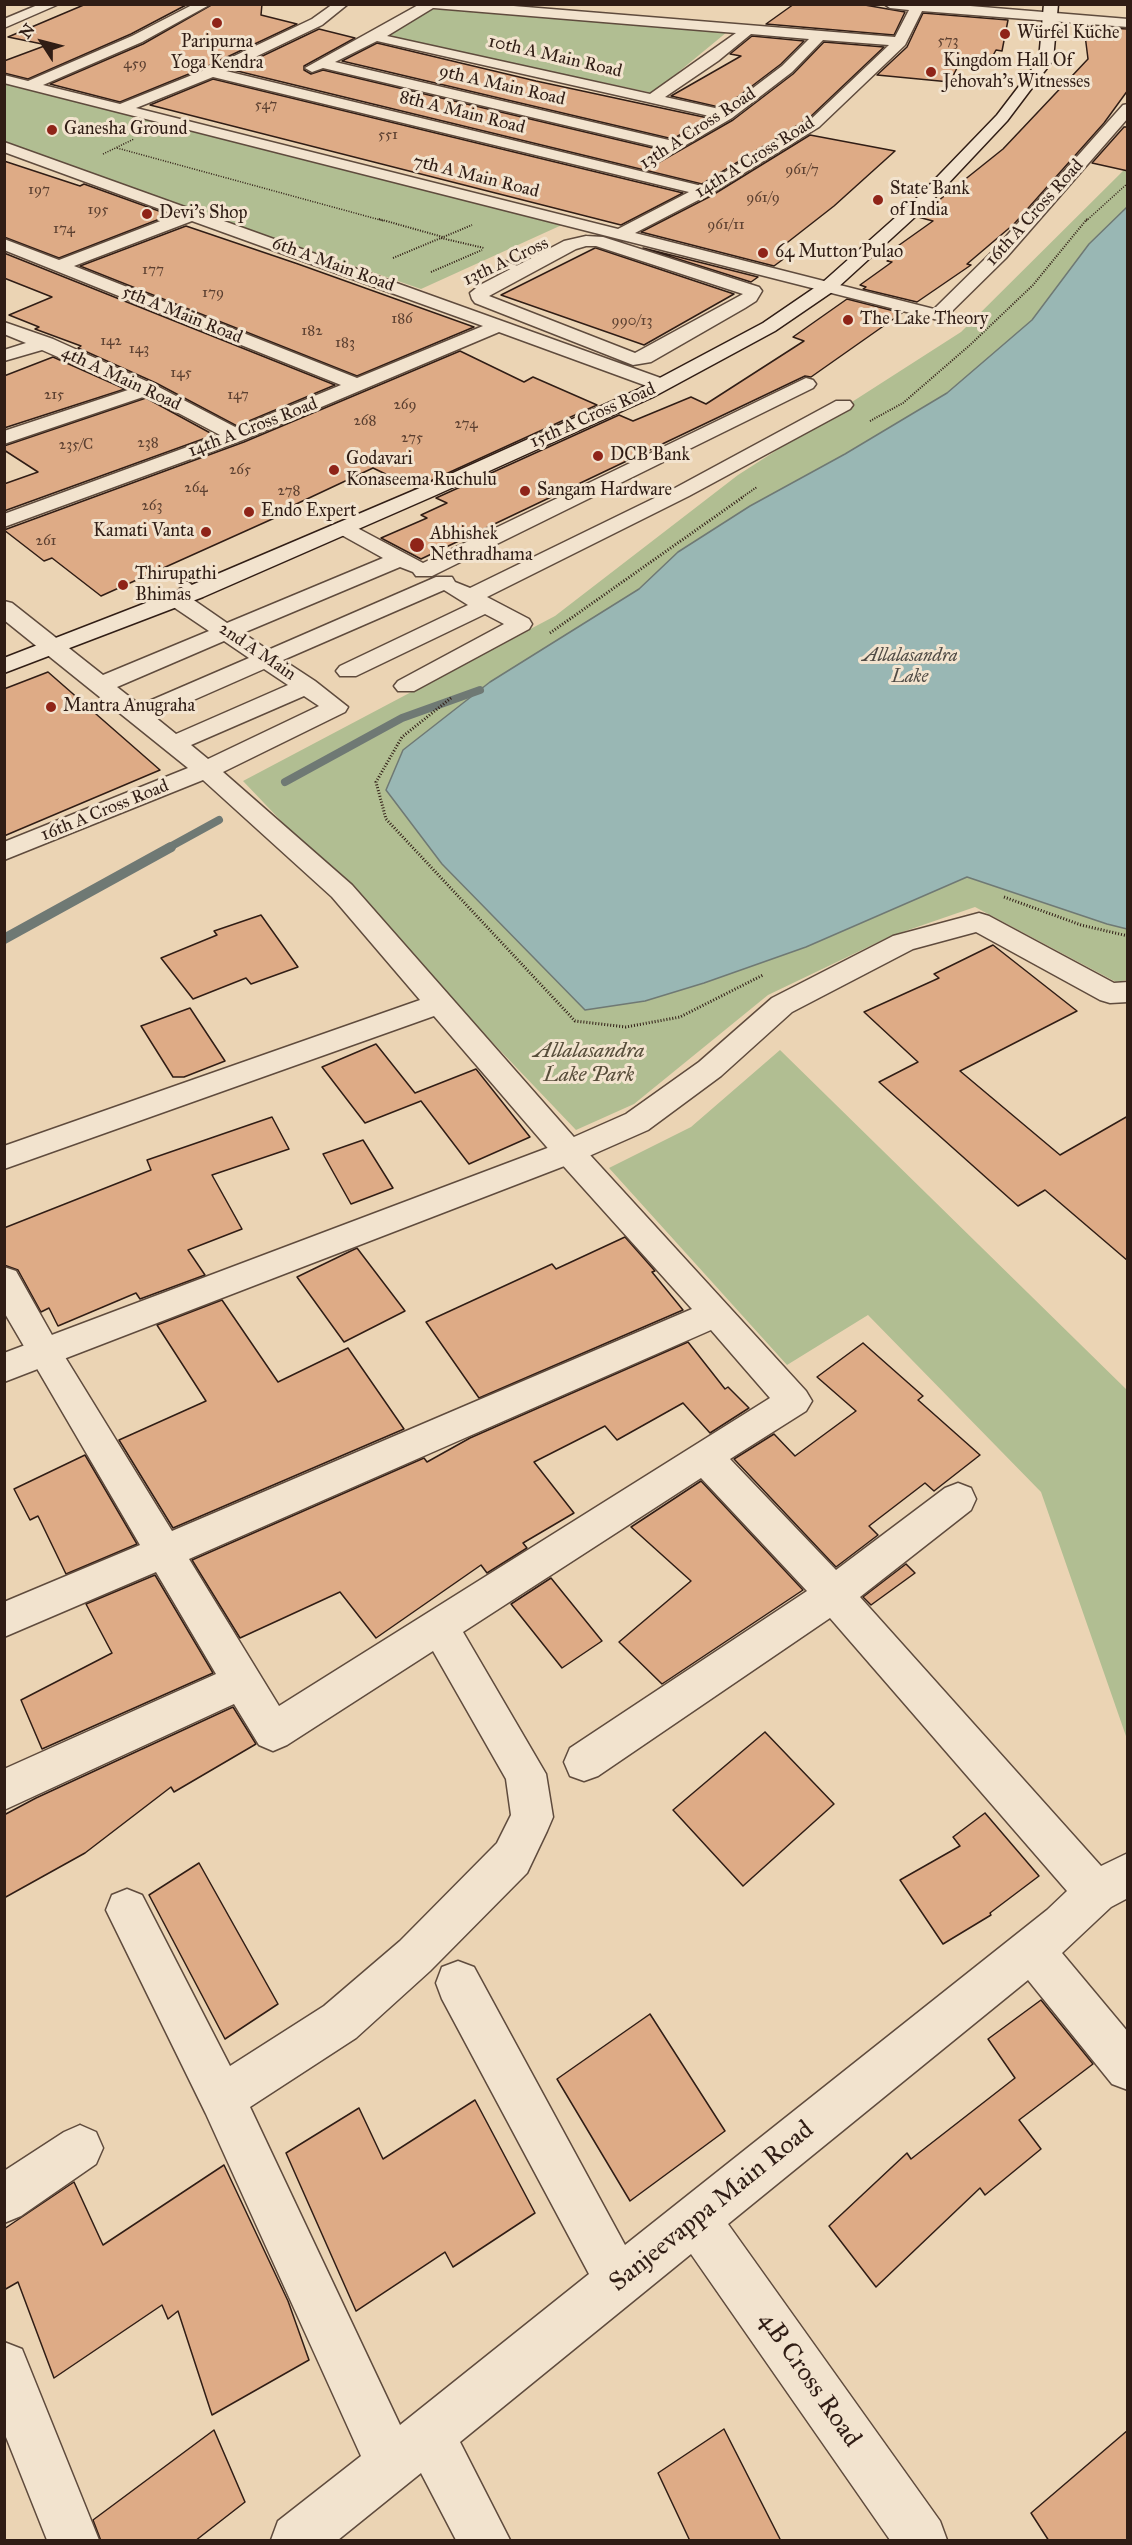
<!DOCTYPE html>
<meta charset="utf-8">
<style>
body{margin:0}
#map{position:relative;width:1132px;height:2545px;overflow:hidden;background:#ebd4b4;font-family:"IM FELL Great Primer",serif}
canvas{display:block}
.frame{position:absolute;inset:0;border:6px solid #301d15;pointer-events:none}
.north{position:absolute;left:12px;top:12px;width:60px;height:60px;-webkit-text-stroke:4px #f2e3ce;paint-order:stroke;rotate:306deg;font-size:16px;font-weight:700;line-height:24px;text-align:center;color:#301d15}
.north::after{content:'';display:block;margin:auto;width:21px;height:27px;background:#301d15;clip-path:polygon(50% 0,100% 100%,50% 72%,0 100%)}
</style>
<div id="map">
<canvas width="1132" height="2545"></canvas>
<div class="frame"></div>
<div class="north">N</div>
</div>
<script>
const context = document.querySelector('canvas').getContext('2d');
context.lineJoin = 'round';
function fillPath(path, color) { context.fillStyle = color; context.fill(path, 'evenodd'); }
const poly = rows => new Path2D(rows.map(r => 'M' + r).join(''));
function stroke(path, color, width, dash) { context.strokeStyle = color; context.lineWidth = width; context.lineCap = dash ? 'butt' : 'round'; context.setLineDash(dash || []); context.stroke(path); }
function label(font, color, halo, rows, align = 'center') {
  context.font = font + ' "IM FELL Great Primer",serif'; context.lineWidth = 6; context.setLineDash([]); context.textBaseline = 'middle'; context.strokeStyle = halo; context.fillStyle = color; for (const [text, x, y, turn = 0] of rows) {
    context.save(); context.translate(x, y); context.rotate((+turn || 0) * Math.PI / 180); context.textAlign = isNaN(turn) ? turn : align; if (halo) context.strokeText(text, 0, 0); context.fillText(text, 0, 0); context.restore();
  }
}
fillPath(poly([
 [432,9,727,32,653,93,387,37],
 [4,81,564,224,421,289,5,145],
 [1127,167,1127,980,1116,982,975,907,891,936,768,995,634,1104,576,1130,243,781,555,616,738,475,961,332],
 [780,1050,1127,1390,1127,1739,1041,1492,868,1315,787,1365,609,1168,691,1127]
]), '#b1be92');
const water = poly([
 [1127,207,1127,929,1107,924,967,877,806,947,704,983,645,1001,585,1010,442,864,386,790,403,750,490,682,639,589,678,552,750,506,845,454,947,393,1032,320,1089,244,1127,207]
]);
fillPath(water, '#99b7b4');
stroke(water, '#6f7974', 1.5);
stroke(poly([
 [285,782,402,718,480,690],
 [168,848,219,820]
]), '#6f7974', 8);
stroke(poly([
 [4,939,171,847]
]), '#6f7974', 10);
const building = poly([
 [86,4,188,4,131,34,28,79,4,73,4,61,47,45,8,37,86,4],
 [213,4,262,4,261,15,297,24,206,67,120,102,50,84,143,44,213,4],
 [794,4,859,4,905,12,894,35,766,24,794,4],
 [923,13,1008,20,1002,51,996,50,989,63,961,60,950,82,877,75,907,47,923,13],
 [1084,27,1128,29,1128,90,1104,123,1014,224,967,264,971,265,917,302,863,289,866,287,860,285,892,262,887,261,902,250,895,248,933,221,918,217,1003,149,1088,59,1084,27],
 [319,29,355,38,304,66,304,70,311,74,323,70,657,149,647,156,656,164,733,120,793,74,824,42,884,47,808,119,702,184,233,70,319,29],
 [752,36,804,41,781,64,723,108,671,96,741,56,730,54,752,36],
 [377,43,536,81,708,118,673,139,342,61,377,43],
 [213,79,683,193,621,225,150,105,213,79],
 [1124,127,1128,127,1128,171,1092,163,1124,127],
 [810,135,895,151,834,206,779,249,793,252,774,266,641,232,711,196,810,135],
 [4,161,80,186,84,184,170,215,59,258,4,237,4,161],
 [186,226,298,264,474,327,357,376,80,266,186,226],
 [595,248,596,248,734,294,644,345,501,295,595,248],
 [643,248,758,277,751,282,643,248],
 [4,253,335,385,237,426,156,383,78,348,81,346,35,329,39,327,9,315,52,297,4,278,4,253],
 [847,299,902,313,811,377,805,376,421,559,381,538,427,518,421,515,447,503,436,498,619,415,633,421,691,397,706,404,804,341,793,337,847,299],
 [460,351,524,382,533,377,597,405,415,488,373,468,275,514,279,516,101,596,52,558,44,561,4,530,244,442,460,351],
 [53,357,125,389,4,428,4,376,53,357],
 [146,398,214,435,4,511,4,484,38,472,4,450,4,446,146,398],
 [48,672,160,770,4,836,4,689,48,672],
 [261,915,298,967,251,984,246,978,193,999,161,958,217,935,214,931,261,915],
 [993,945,1077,1011,960,1071,1060,1155,1128,1116,1128,1261,1045,1190,1018,1206,879,1082,918,1062,864,1012,939,978,934,974,993,945],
 [190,1008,225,1061,184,1077,173,1077,141,1026,190,1008],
 [376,1044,415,1093,476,1069,530,1137,469,1164,421,1101,365,1123,322,1067,376,1044],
 [272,1117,289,1149,212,1175,242,1229,188,1250,205,1275,140,1299,136,1293,58,1326,49,1308,41,1312,18,1270,4,1265,4,1228,151,1170,147,1160,272,1117],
 [363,1140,393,1188,351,1204,323,1154,363,1140],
 [625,1237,655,1271,652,1272,683,1310,479,1398,426,1322,552,1264,556,1269,625,1237],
 [357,1248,405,1311,344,1342,297,1277,357,1248],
 [222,1300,278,1382,348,1348,404,1429,173,1528,119,1440,206,1401,157,1325,222,1300],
 [688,1342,725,1389,728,1387,749,1408,710,1433,683,1403,617,1440,605,1426,534,1462,574,1513,523,1543,527,1548,487,1573,481,1565,376,1638,340,1592,240,1638,192,1560,424,1458,427,1462,470,1438,688,1342],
 [863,1343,923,1396,918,1400,980,1455,934,1491,925,1483,869,1526,878,1535,836,1567,734,1459,774,1434,795,1456,856,1411,817,1377,863,1343],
 [85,1455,137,1544,66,1574,38,1516,30,1520,14,1489,85,1455],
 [701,1481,803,1590,662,1684,619,1642,691,1581,631,1527,701,1481],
 [906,1564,915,1573,871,1605,863,1597,906,1564],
 [155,1575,213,1673,42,1749,21,1700,112,1653,86,1604,155,1575],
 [551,1578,602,1641,562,1668,511,1604,551,1578],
 [233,1707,256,1744,174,1792,171,1787,85,1853,4,1898,4,1815,36,1798,233,1707],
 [765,1732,834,1804,743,1886,673,1810,765,1732],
 [985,1813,1039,1876,990,1913,991,1915,943,1944,900,1880,960,1846,953,1837,985,1813],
 [199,1863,278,2004,225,2039,149,1895,199,1863],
 [1041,2000,1093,2064,1019,2120,1041,2149,985,2195,980,2188,876,2287,829,2226,907,2153,911,2159,1015,2078,988,2039,1041,2000],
 [650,2014,725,2131,630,2201,557,2079,650,2014],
 [475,2100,535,2213,453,2267,445,2252,356,2311,286,2153,359,2108,383,2159,475,2100],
 [224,2165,288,2301,309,2360,212,2415,178,2311,168,2319,162,2305,54,2378,18,2282,4,2290,4,2229,74,2182,103,2245,224,2165],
 [724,2429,781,2541,690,2541,658,2473,724,2429],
 [214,2430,245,2502,195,2541,101,2541,93,2520,214,2430],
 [1128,2430,1128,2541,1049,2541,1031,2513,1128,2430]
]);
fillPath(building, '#deab86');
stroke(building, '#301d15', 1.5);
const service = poly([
 [525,250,546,257,547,259,543,262,522,255,525,250],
 [503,261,524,268,525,270,521,273,500,266,499,264,503,261],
 [180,582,188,582,201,592,191,594,180,586,180,582]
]);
const minor = poly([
 [40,4,59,4,4,28,4,19,40,4],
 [194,4,211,4,142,42,43,85,120,104,207,69,312,19,333,4,348,4,322,25,226,71,702,186,809,121,889,45,823,40,792,72,732,118,657,162,649,157,662,148,323,68,312,72,305,68,420,4,489,4,895,37,909,10,890,8,884,4,946,4,1128,19,1128,27,922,11,905,45,819,127,710,194,635,233,934,309,994,250,1123,105,1128,104,1128,118,1006,258,944,319,938,320,4,83,4,75,28,81,132,36,194,4],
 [433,8,434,8,736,33,650,94,387,36,433,8],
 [751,34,809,39,782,66,724,110,665,97,718,61,751,34],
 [377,41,652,103,714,117,673,141,335,62,377,41],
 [213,77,689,192,618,229,136,108,213,77],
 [4,142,669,381,672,385,662,391,655,389,499,332,243,440,4,527,4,514,220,435,146,396,4,444,4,431,131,389,42,350,4,361,4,350,26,343,4,334,4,322,53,339,155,385,237,428,341,385,4,250,4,239,59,260,176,215,4,152,4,142],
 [192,221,483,326,357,378,74,266,192,221],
 [586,236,603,237,759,287,762,291,756,301,745,308,651,362,633,365,475,303,472,299,470,293,480,285,564,241,586,236],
 [586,246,596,246,743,294,635,353,489,296,576,249,586,246],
 [806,378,813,380,816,384,813,388,432,576,416,576,413,572,400,567,243,633,268,650,436,577,452,577,455,582,470,588,675,488,836,401,850,401,853,405,850,409,689,496,487,597,529,619,532,624,529,629,414,691,398,691,394,686,398,681,504,624,485,614,356,676,340,676,336,671,340,666,468,605,444,590,283,660,315,681,348,707,345,712,223,772,352,885,580,1144,806,1391,812,1401,806,1411,730,1459,836,1570,945,1488,958,1483,971,1488,976,1499,971,1510,860,1597,1101,1866,1128,1853,1128,1898,1111,1907,1062,1953,1128,2032,1128,2090,1112,2084,1028,1980,728,2224,940,2521,947,2540,890,2540,691,2254,460,2442,510,2540,456,2540,421,2473,338,2540,271,2540,278,2521,361,2456,206,2114,106,1910,112,1895,127,1889,142,1895,230,2066,324,2006,400,1941,497,1843,511,1815,506,1779,433,1651,287,1745,273,1751,259,1745,234,1704,4,1810,4,1769,216,1674,156,1572,4,1637,4,1602,140,1545,4,1312,4,1267,16,1271,57,1344,172,1531,692,1309,558,1160,434,1016,4,1169,4,1146,420,1000,332,897,203,780,4,860,4,842,188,768,4,620,4,601,12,603,103,675,209,631,169,604,166,599,169,594,185,594,227,623,383,558,338,533,335,528,338,523,346,522,423,563,806,378],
 [224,641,249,658,140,705,117,687,224,641],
 [264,669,288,685,176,734,155,717,264,669],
 [304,696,319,706,208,759,191,745,304,696],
 [711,1330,770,1398,279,1706,189,1559,711,1330],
 [701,1478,807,1591,570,1748,564,1762,570,1776,584,1781,598,1776,830,1618,1067,1891,1047,1910,625,2245,474,1967,458,1961,442,1967,436,1983,442,1999,589,2274,400,2425,250,2107,356,2038,430,1971,527,1873,547,1831,553,1817,546,1774,463,1632,701,1478],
 [80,2125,96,2132,103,2148,96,2164,21,2216,4,2223,4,2171,64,2132,80,2125],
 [4,2342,22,2349,99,2540,47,2540,4,2432,4,2342]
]);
const tertiary = poly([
 [979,913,989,916,1114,983,1128,982,1128,1002,1110,1003,1100,1000,976,932,913,949,792,1012,721,1076,648,1130,580,1160,4,1382,4,1353,558,1144,626,1114,699,1062,772,998,893,936,979,913]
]);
const secondary = poly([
 [1044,4,1058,4,1053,60,1007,121,927,206,835,290,775,331,653,397,436,495,203,597,4,673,4,658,187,587,422,487,639,389,763,323,823,282,915,200,997,115,1039,60,1044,4]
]);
stroke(service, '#5f4b3d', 4);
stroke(minor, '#5f4b3d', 3);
stroke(tertiary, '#5f4b3d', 3);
stroke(secondary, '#301d15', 3);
stroke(poly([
 [117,148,384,221],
 [103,154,134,139],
 [1086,221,1128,183]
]), '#301d15', 1.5, [1, 1.5]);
stroke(poly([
 [379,219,443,237],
 [441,238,484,248],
 [393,258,472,225],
 [431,272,482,250],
 [870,421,903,403,970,345,1033,285,1087,219],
 [741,498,757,487]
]), '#301d15', 2, [1, 1.5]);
stroke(poly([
 [550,633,743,497],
 [451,698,402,737,376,782,386,819,575,1021,626,1027,680,1017,763,975],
 [1004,897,1081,925,1128,936]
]), '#301d15', 3, [1, 2]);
fillPath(service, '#f2e3ce');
fillPath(minor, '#f2e3ce');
fillPath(tertiary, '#f2e3ce');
fillPath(secondary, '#f2e3ce');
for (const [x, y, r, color] of [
 [217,23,6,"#8f2418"],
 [1005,34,6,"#8f2418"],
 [931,72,6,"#8f2418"],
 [52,130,6,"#8f2418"],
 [878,200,6,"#8f2418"],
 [147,214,6,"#8f2418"],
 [763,253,6,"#8f2418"],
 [848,320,6,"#8f2418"],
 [598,456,6,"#8f2418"],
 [334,470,6,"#8f2418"],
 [525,491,6,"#8f2418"],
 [249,512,6,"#8f2418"],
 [206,532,6,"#8f2418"],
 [417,545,8,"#8f2418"],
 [123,585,6,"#8f2418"],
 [51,707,6,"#8f2418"]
]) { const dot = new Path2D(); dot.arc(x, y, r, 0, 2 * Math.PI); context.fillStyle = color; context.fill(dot); stroke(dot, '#f2e3ce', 2); }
label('15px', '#5c4031', null, [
 ["573",948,41],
 ["459",135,64],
 ["547",266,105],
 ["551",388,135],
 ["961/7",802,170],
 ["197",39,190],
 ["961/9",763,198],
 ["195",98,210],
 ["961/11",726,225],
 ["174",64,229],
 ["177",153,270],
 ["179",213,293],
 ["186",402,319],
 ["990/13",632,321],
 ["182",312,331],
 ["142",111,341],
 ["183",345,343],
 ["143",139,349],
 ["145",181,373],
 ["215",54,395],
 ["147",238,395],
 ["269",405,405],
 ["268",365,421],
 ["274",466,424],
 ["275",412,438],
 ["238",148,443],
 ["235/C",76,445],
 ["265",240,470],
 ["264",196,488],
 ["278",289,491],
 ["263",152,506],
 ["261",46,541]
]);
label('18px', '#301d15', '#f2e3ce', [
 ["Würfel Küche",1017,34],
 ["Paripurna",217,43,"center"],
 ["Yoga Kendra",217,64,"center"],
 ["Kingdom Hall Of",943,62],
 ["Jehovah's Witnesses",943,83],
 ["Ganesha Ground",64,130],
 ["State Bank",890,190],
 ["of India",890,211],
 ["Devi's Shop",159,214],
 ["64 Mutton Pulao",775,253],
 ["The Lake Theory",860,320],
 ["DCB Bank",610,456],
 ["Godavari",346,460],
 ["Konaseema Ruchulu",346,481],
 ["Sangam Hardware",537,491],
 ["Endo Expert",261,512],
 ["Kamati Vanta",194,532,"right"],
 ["Abhishek",430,535],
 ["Nethradhama",430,556],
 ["Thirupathi",135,575],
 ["Bhimas",135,596],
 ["Mantra Anugraha",63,707]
], 'left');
label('18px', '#301d15', '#f2e3ce', [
 ["10th A Main Road",555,57,13],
 ["9th A Main Road",502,86,13],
 ["8th A Main Road",462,113,14],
 ["13th A Cross Road",698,129,-33],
 ["14th A Cross Road",755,158,-32],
 ["7th A Main Road",476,177,14],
 ["16th A Cross Road",1035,213,-48],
 ["13th A Cross",506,262,-25],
 ["6th A Main Road",333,265,20],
 ["5th A Main Road",182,315,22],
 ["4th A Main Road",121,379,25],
 ["15th A Cross Road",593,416,-24],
 ["14th A Cross Road",253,428,-21],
 ["2nd A Main",257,652,34],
 ["16th A Cross Road",105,811,-22]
]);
label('italic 18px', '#504b45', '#f2e3ce', [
 ["Allalasandra",910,657],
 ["Lake",910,678]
]);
label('italic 21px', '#574d3a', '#f2e3ce', [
 ["Allalasandra",589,1052],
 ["Lake Park",589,1076]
]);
label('26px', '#301d15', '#f2e3ce', [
 ["Sanjeevappa Main Road",712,2207,-39],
 ["4B Cross Road",809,2380,55]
]);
</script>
